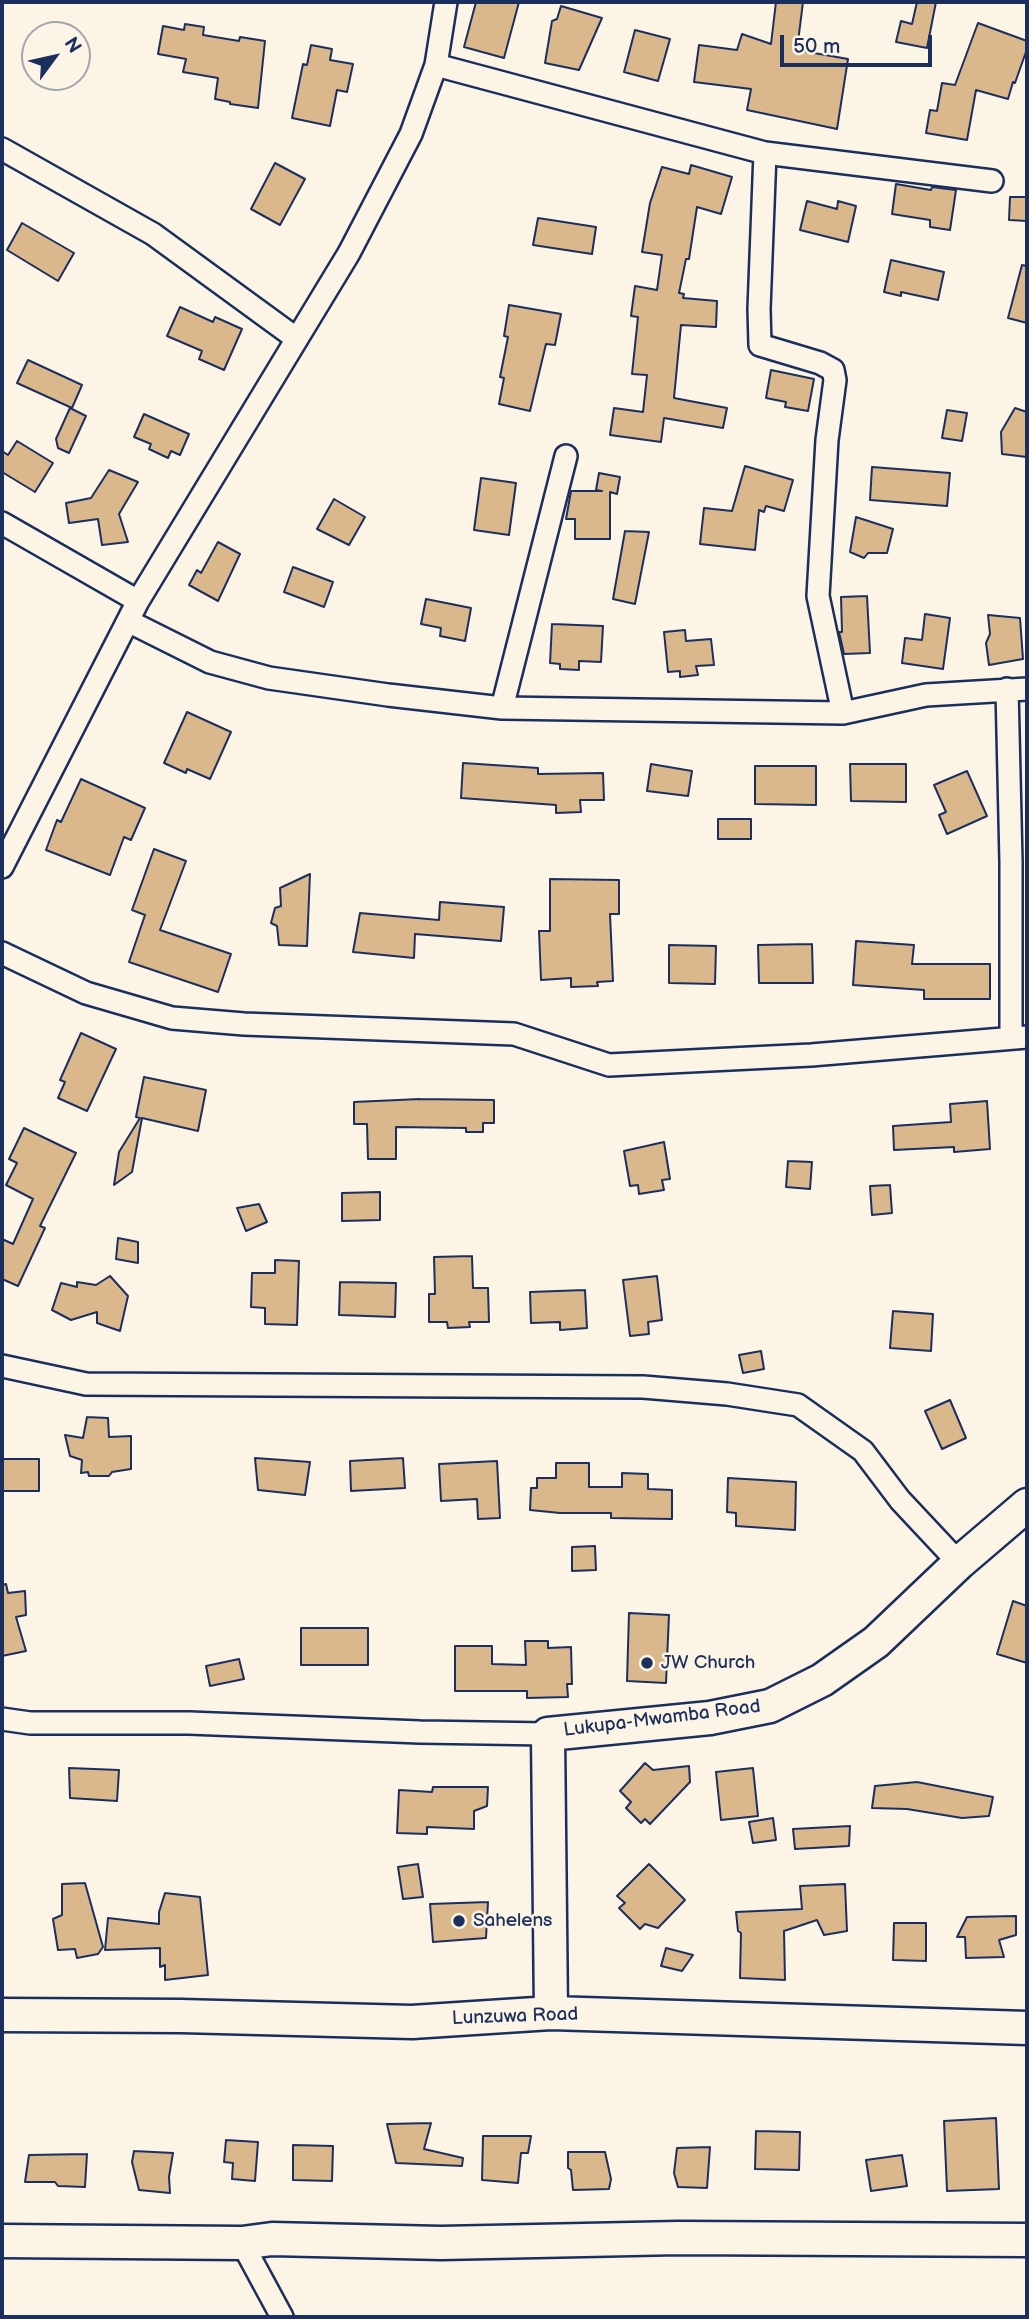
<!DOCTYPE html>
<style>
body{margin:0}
#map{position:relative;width:1029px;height:2319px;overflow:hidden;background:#fcf5e5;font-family:"Balsamiq Sans",sans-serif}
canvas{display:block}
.frame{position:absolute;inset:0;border:4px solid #1b2f5e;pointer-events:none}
.north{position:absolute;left:21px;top:21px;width:70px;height:70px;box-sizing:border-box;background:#fcf5e5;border:2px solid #a2a6af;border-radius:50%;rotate:57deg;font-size:19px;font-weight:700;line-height:28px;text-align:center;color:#1b2f5e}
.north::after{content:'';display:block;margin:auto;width:24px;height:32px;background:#1b2f5e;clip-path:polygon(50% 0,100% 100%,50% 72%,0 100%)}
.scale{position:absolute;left:780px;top:35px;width:152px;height:32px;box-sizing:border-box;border:4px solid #1b2f5e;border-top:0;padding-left:9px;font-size:21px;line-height:24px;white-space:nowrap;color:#1b2f5e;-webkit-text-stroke:5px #fcf5e5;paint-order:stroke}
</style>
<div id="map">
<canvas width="1029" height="2319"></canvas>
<div class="frame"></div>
<div class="north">N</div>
<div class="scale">50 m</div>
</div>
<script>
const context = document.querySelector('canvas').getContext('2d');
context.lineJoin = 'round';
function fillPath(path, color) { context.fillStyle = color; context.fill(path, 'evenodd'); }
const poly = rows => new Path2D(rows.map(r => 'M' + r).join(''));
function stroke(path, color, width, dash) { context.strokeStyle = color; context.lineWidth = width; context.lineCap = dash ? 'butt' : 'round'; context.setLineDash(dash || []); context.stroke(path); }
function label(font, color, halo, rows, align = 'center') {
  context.font = font + ' "Balsamiq Sans",sans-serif'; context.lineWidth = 5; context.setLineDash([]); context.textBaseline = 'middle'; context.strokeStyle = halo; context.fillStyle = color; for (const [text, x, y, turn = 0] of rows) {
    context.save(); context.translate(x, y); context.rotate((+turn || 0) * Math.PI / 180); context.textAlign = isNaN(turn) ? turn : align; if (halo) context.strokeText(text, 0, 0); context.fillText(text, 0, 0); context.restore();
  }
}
const building = poly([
 [476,2,519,2,504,58,464,47,476,2],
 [776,2,803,2,797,50,848,59,837,129,747,110,751,89,694,82,699,45,737,50,742,34,771,44,776,2],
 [917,2,936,2,927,48,896,42,901,21,912,24,917,2],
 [561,6,602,18,579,70,545,63,552,21,557,19,561,6],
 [978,23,1027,41,1027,49,1015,83,1013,82,1008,99,976,90,967,140,926,133,930,110,937,111,942,83,955,85,978,23],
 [185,24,204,27,203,35,239,41,240,37,265,41,258,108,230,104,230,102,215,99,218,78,183,72,186,59,158,54,163,26,184,30,185,24],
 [635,30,670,39,658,81,624,72,635,30],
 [311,45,332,49,330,60,353,64,347,92,337,90,330,126,292,118,303,64,307,65,311,45],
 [275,163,305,179,280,225,251,209,275,163],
 [691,165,732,177,721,214,697,207,689,259,686,259,679,293,684,294,683,298,717,301,716,327,681,325,674,398,727,408,723,428,664,418,661,442,610,435,614,408,643,412,647,375,632,374,638,317,631,316,635,286,657,290,662,255,642,252,650,203,662,167,689,174,691,165],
 [896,184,931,190,932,187,956,190,950,230,930,227,930,220,892,214,896,184],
 [1010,197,1027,197,1027,221,1009,220,1010,197],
 [807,201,837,209,838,201,856,206,848,242,800,230,807,201],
 [538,218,596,227,592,254,533,245,538,218],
 [22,223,74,253,58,281,7,250,22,223],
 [891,260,944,272,938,300,901,292,901,296,884,292,891,260],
 [1022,265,1027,266,1027,323,1008,318,1022,265],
 [509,305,561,314,555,345,546,344,530,411,499,404,504,378,500,377,508,337,504,336,509,305],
 [180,307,213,322,215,317,242,329,224,370,199,359,202,351,167,336,180,307],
 [28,360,82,385,72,408,17,383,28,360],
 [771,370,814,379,808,411,785,407,786,402,766,398,771,370],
 [70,408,86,416,69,453,58,448,56,439,70,408],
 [1015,408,1027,412,1027,457,1002,454,1001,432,1015,408],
 [947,410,967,413,962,441,942,438,947,410],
 [144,414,189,434,180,455,171,451,168,458,149,449,151,444,134,437,144,414],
 [17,441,53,463,35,492,2,472,2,451,8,455,17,441],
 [745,466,793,480,784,511,766,506,764,512,759,510,755,550,700,544,704,508,732,511,745,466],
 [872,467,950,473,947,506,870,500,872,467],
 [109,470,138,482,119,514,128,542,102,545,98,519,69,523,66,503,91,498,109,470],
 [599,473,620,477,617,494,610,492,610,539,575,539,575,519,566,519,571,491,602,491,596,490,599,473],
 [481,478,516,483,509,535,474,530,481,478],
 [334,499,365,517,349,545,317,529,334,499],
 [856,517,893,529,887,553,868,553,864,558,850,552,856,517],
 [625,531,649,532,635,604,613,599,625,531],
 [218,542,240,554,218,601,189,585,197,570,201,573,218,542],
 [293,567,333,582,324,607,284,592,293,567],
 [867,596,870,653,844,654,839,632,842,632,841,597,867,596],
 [426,599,471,608,465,641,440,636,441,628,421,624,426,599],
 [925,614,950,618,943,669,902,663,905,638,922,640,925,614],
 [988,615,1020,618,1023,659,989,665,986,643,990,634,988,615],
 [552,624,603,626,601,662,579,661,579,670,560,669,560,664,550,663,552,624],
 [685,630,686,641,711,639,714,665,696,666,698,675,680,677,680,671,668,672,664,632,685,630],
 [187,712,231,732,210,779,187,769,186,773,164,763,187,712],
 [463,763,538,768,538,774,603,773,604,800,580,800,581,812,556,813,556,805,461,798,463,763],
 [651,764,692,771,688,796,647,791,651,764],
 [850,764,906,764,906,802,851,801,850,764],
 [755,766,816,766,816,805,755,804,755,766],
 [967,771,987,816,947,834,939,815,946,812,934,785,967,771],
 [81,779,145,808,131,840,124,837,110,875,46,850,57,820,61,822,81,779],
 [718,819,751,819,751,839,718,839,718,819],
 [154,849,186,861,160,930,231,954,218,992,129,962,145,915,132,910,154,849],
 [310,874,307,946,279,945,277,926,271,923,275,908,281,906,280,888,310,874],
 [550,879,619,880,619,914,610,914,613,981,597,982,598,986,571,987,571,978,541,980,539,931,550,931,550,879],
 [440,902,504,907,501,941,415,934,414,958,353,952,360,913,439,920,440,902],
 [856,941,914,945,912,964,990,964,990,999,924,999,924,990,853,985,856,941],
 [812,944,813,983,759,983,758,945,812,944],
 [669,945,716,946,715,984,669,983,669,945],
 [81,1033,116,1049,87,1111,58,1098,65,1082,60,1080,81,1033],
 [144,1077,206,1090,198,1131,142,1118,132,1172,114,1185,119,1152,140,1118,136,1117,144,1077],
 [420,1099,494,1100,494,1123,483,1123,483,1132,466,1132,466,1128,396,1127,396,1159,368,1159,367,1124,354,1124,354,1102,420,1099],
 [987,1101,990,1149,954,1152,954,1147,894,1150,893,1126,951,1122,950,1104,987,1101],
 [24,1128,76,1153,40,1226,45,1228,18,1286,2,1279,2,1239,13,1244,33,1199,6,1185,17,1163,9,1159,24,1128],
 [664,1142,670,1179,662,1180,664,1190,639,1194,638,1185,630,1186,624,1151,664,1142],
 [788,1161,812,1162,810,1189,786,1187,788,1161],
 [890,1185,892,1213,872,1215,870,1186,890,1185],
 [380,1192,380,1220,342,1221,342,1193,380,1192],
 [259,1204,267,1222,246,1231,237,1208,259,1204],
 [118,1238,138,1242,138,1263,116,1259,118,1238],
 [472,1256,473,1288,488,1288,489,1322,469,1322,470,1327,448,1328,447,1322,429,1322,429,1294,435,1294,434,1257,472,1256],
 [275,1260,299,1261,297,1325,265,1324,265,1308,251,1307,252,1273,275,1273,275,1260],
 [110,1276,128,1296,120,1331,97,1323,97,1312,71,1320,52,1310,61,1283,77,1287,77,1282,96,1285,110,1276],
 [657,1276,662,1320,648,1322,649,1334,630,1336,623,1280,657,1276],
 [340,1282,396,1283,395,1317,339,1315,340,1282],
 [585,1290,587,1328,560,1330,560,1322,531,1323,530,1292,585,1290],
 [893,1311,933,1314,931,1351,890,1348,893,1311],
 [761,1351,764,1369,743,1373,739,1355,761,1351],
 [950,1400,966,1438,942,1449,925,1411,950,1400],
 [87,1417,108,1418,109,1437,131,1436,131,1469,112,1472,109,1476,89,1476,88,1472,81,1473,82,1460,70,1456,65,1435,83,1438,87,1417],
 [255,1458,310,1462,305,1495,258,1490,255,1458],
 [403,1458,405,1488,351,1491,350,1461,403,1458],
 [2,1459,39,1459,39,1491,2,1491,2,1459],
 [497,1461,500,1518,478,1519,477,1499,441,1501,439,1464,497,1461],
 [556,1463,589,1463,589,1487,622,1487,622,1473,648,1474,648,1489,672,1490,672,1519,611,1518,611,1513,560,1513,530,1510,531,1488,537,1488,537,1478,556,1478,556,1463],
 [728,1478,796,1482,795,1530,736,1526,736,1513,727,1512,728,1478],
 [595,1546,596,1570,572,1571,572,1547,595,1546],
 [6,1584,8,1593,25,1591,26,1615,16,1617,26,1651,2,1656,2,1585,6,1584],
 [1013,1601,1027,1606,1027,1663,997,1654,1013,1601],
 [629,1613,669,1615,666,1683,627,1681,629,1613],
 [301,1628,368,1628,368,1665,301,1665,301,1628],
 [525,1641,548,1641,548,1648,571,1647,572,1684,567,1684,568,1697,527,1698,527,1691,455,1691,455,1646,492,1646,492,1664,526,1665,525,1641],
 [239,1659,244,1679,210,1686,206,1666,239,1659],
 [645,1763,653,1770,689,1766,690,1782,650,1824,645,1819,641,1823,626,1808,631,1802,620,1791,645,1763],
 [69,1768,119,1770,117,1801,70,1798,69,1768],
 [753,1768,758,1816,721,1820,716,1772,753,1768],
 [917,1782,993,1797,989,1816,962,1818,907,1809,872,1808,875,1786,917,1782],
 [433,1787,488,1787,487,1806,474,1811,474,1829,427,1827,427,1834,397,1833,399,1790,432,1792,433,1787],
 [773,1818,776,1840,753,1843,749,1822,773,1818],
 [850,1826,849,1846,795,1849,793,1829,850,1826],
 [418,1864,423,1897,403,1899,398,1867,418,1864],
 [649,1864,685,1900,658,1928,645,1924,640,1929,619,1908,625,1903,617,1896,649,1864],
 [85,1883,103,1947,98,1954,77,1958,75,1949,58,1950,53,1919,62,1915,62,1884,85,1883],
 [845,1884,847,1931,824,1935,817,1920,784,1931,785,1980,740,1978,741,1933,738,1931,736,1912,802,1909,800,1886,845,1884],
 [165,1893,200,1897,208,1975,165,1980,165,1965,160,1967,160,1948,105,1950,108,1918,159,1924,159,1912,165,1893],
 [488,1902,486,1938,433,1942,430,1904,488,1902],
 [1016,1916,1016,1935,999,1940,1004,1957,966,1958,965,1937,957,1937,967,1917,1016,1916],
 [894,1923,926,1923,926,1961,893,1960,894,1923],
 [666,1948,693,1955,682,1971,661,1966,666,1948],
 [996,2118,999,2189,947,2191,944,2121,996,2118],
 [431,2123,424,2149,463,2158,462,2166,396,2163,387,2124,431,2123],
 [756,2131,800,2132,799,2170,755,2169,756,2131],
 [483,2136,531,2136,528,2153,521,2153,518,2183,482,2180,483,2136],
 [226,2140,258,2142,255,2181,232,2179,233,2163,224,2162,226,2140],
 [293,2145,333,2146,332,2181,293,2180,293,2145],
 [710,2147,707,2188,678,2187,674,2173,677,2148,710,2147],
 [134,2151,173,2153,169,2177,170,2193,139,2190,132,2162,134,2151],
 [568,2152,605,2152,611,2179,609,2189,573,2190,571,2170,568,2168,568,2152],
 [87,2154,85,2187,58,2186,55,2182,25,2182,29,2155,87,2154],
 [902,2155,907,2186,871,2191,866,2160,902,2155]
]);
fillPath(building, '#dab88c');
stroke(building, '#1b2f5e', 2);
const street = poly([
 [436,65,765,153,992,181],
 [2,149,153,234,297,339],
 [765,153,759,309,760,345,820,363,833,370,835,380,827,440,818,596,843,713],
 [2,523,138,601],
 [128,621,210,662,269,678,388,695,502,708,843,713,926,695,1027,689],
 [1007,689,1011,862,1011,1037],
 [502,708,566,456],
 [2,867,138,601,349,253,411,134,436,65,446,2],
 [2,953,86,993,172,1018,244,1024,514,1034,609,1065,811,1055,1027,1037],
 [2,1366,86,1384,643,1387,727,1394,798,1405,863,1451,900,1500,959,1563],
 [2,1719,30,1723,189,1723,420,1732,548,1734],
 [242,2243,282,2317]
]);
const secondary = poly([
 [551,2013,548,1734,710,1718,770,1706,822,1680,876,1642,959,1563,1027,1505],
 [2,2015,181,2016,412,2022,551,2013,1027,2028],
 [2,2241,242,2243,272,2239,441,2243,679,2238,1027,2240]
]);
stroke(street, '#1b2f5e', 26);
stroke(secondary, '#1b2f5e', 37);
stroke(street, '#fcf5e5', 21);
stroke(secondary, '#fcf5e5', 32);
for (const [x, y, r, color] of [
 [647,1663,7,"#1b2f5e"],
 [459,1921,7,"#1b2f5e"]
]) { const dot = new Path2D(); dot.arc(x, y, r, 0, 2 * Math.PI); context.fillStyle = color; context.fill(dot); stroke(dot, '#fcf5e5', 2.5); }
label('19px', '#1b2f5e', '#fcf5e5', [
 ["JW Church",661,1663],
 ["Sahelens",473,1921]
], 'left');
label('19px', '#1b2f5e', '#fcf5e5', [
 ["Lukupa-Mwamba Road",662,1719,-7],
 ["Lunzuwa Road",515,2017,-2]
]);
</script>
